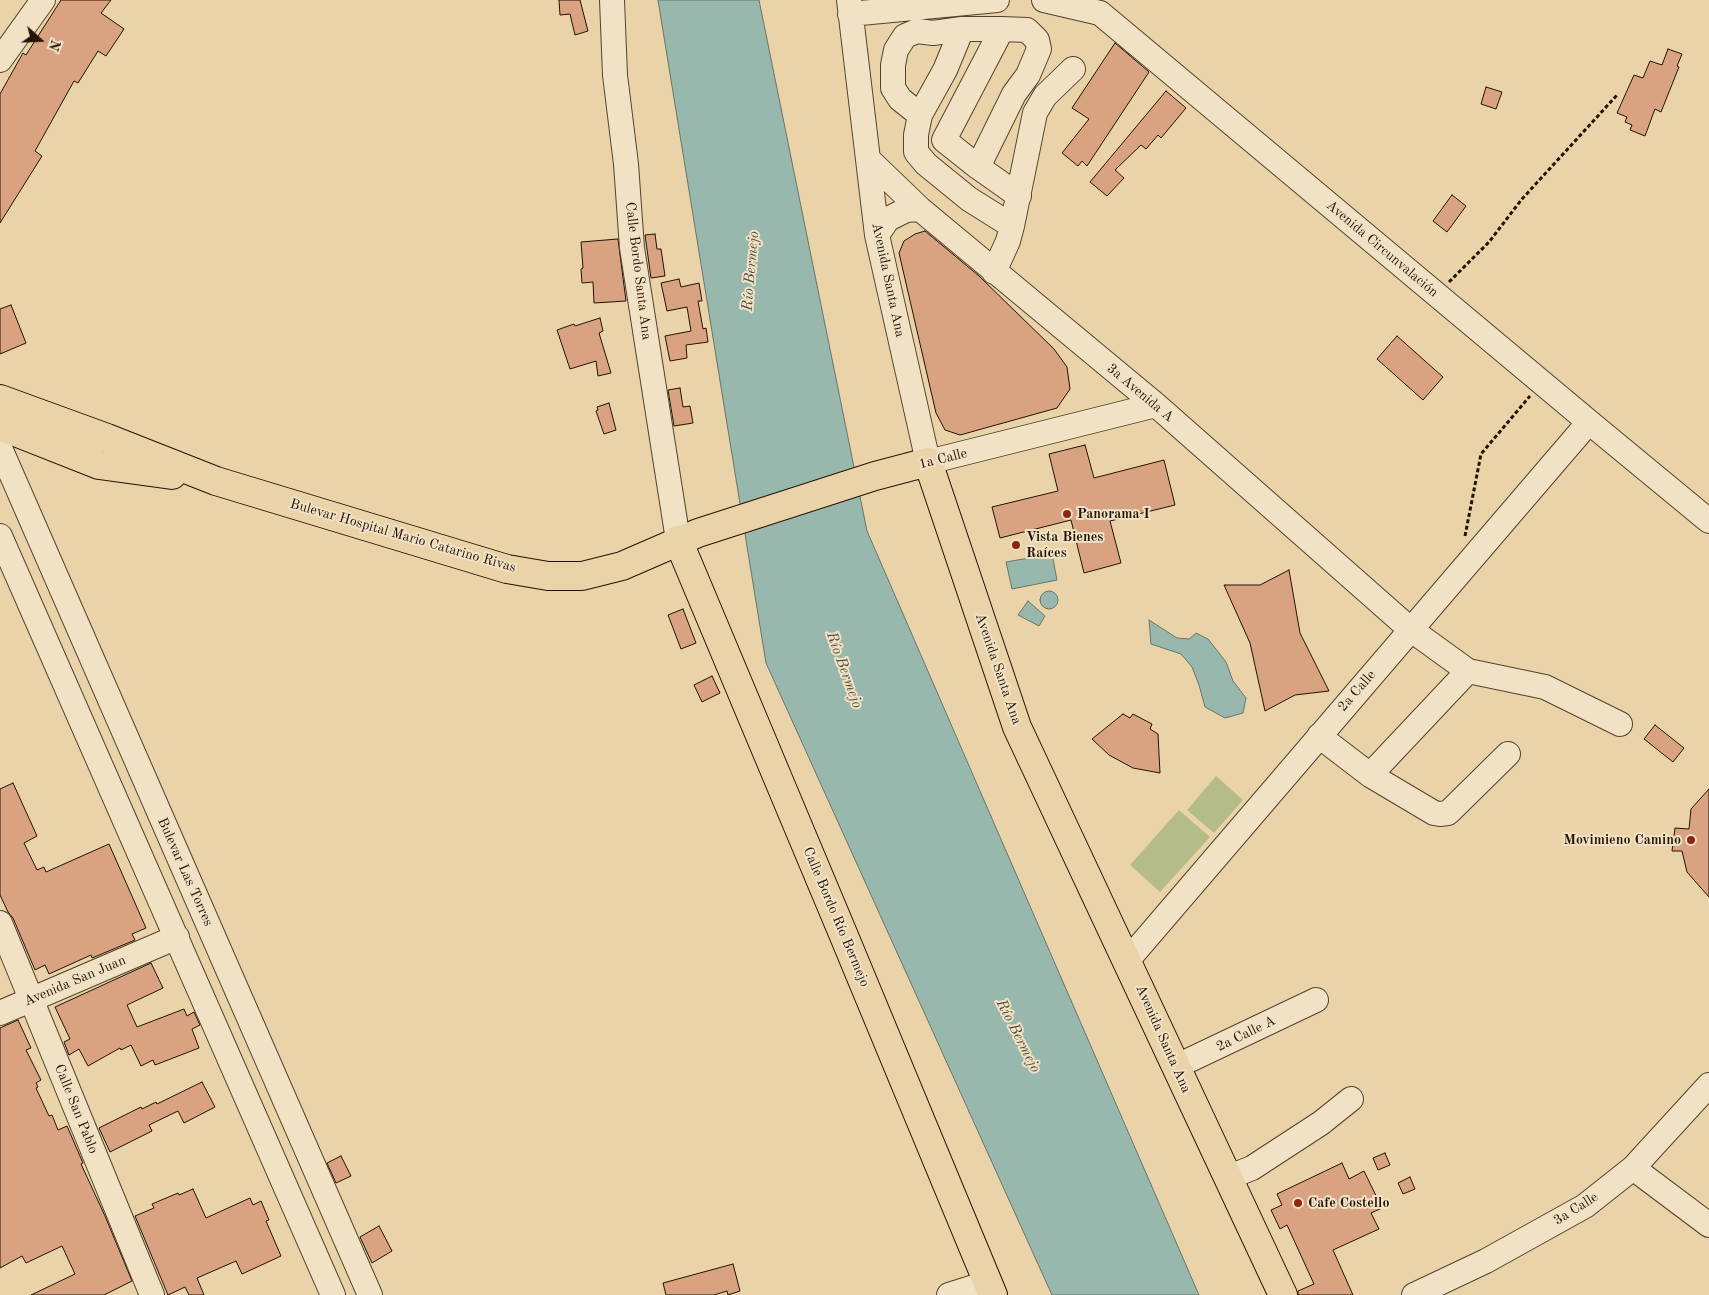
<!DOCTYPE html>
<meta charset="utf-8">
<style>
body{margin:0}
#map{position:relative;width:1709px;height:1295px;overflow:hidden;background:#ead3a8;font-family:"Old Standard TT",serif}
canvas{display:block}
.north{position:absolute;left:15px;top:15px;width:50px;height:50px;-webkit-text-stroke:4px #f1e2c6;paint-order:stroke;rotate:110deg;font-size:14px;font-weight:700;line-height:20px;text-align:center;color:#221303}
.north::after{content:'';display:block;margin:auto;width:18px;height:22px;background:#221303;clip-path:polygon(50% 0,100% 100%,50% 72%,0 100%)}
</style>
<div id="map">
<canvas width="1709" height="1295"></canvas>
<div class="north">N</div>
</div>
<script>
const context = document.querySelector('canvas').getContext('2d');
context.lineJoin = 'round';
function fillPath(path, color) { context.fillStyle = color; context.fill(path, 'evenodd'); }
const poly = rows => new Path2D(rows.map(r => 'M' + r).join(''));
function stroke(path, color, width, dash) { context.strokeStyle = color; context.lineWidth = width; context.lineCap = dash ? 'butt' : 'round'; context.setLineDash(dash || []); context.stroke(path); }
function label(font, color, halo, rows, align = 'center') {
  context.font = font + ' "Old Standard TT",serif'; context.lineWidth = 4; context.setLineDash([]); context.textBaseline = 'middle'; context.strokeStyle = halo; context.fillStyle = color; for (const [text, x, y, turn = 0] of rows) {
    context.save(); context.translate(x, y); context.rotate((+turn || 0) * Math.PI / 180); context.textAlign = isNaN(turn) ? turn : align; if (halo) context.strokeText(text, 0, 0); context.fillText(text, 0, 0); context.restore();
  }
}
fillPath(poly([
 [1216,776,1243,800,1214,833,1187,810],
 [1179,810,1210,837,1160,892,1130,865]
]), '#b4bd89');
const water = poly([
 [658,0,759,0,867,531,1199,1295,1052,1295,766,663,658,0],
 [1052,554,1057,580,1012,589,1006,562,1052,554],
 '1040 600a9 9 0 1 1 18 0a9 9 0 1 1-18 0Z',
 [1028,601,1045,616,1039,626,1018,615,1028,601],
 [1149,620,1177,638,1189,639,1196,633,1208,639,1226,662,1233,681,1246,698,1243,713,1225,718,1205,707,1199,685,1192,667,1181,654,1151,644,1149,620]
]);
fillPath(water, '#98b7ad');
stroke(water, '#697569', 1);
const building = poly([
 [61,0,111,0,101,13,124,29,106,56,98,51,78,83,74,81,35,151,42,156,0,223,0,94,23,53,26,55,61,0],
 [559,0,580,0,588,31,575,35,570,14,560,15,559,0],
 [1115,43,1149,72,1087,166,1082,161,1078,166,1062,153,1089,119,1072,108,1115,43],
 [1668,49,1682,54,1677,66,1679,67,1661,112,1655,109,1645,136,1630,130,1632,125,1625,122,1627,117,1617,113,1634,75,1643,78,1650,61,1662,65,1668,49],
 [1486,87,1502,92,1496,109,1481,104,1486,87],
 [1166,91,1186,108,1161,138,1158,135,1146,149,1141,145,1115,170,1124,178,1107,196,1090,182,1166,91],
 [1452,195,1466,206,1447,232,1433,221,1452,195],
 [925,231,979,276,1054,349,1067,367,1070,389,1057,408,960,435,945,430,936,413,899,253,904,241,915,234,925,231],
 [655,234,657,249,661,249,665,276,651,278,645,235,655,234],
 [618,239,626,301,594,303,593,282,582,283,581,269,583,268,581,242,618,239],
 [679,279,681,287,699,283,702,301,698,301,703,329,706,328,708,342,686,345,687,358,670,361,665,336,691,331,687,307,667,311,661,283,679,279],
 [11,305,26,343,0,354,0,309,11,305],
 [600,318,603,331,599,333,611,373,598,376,596,361,570,369,557,330,574,324,575,326,600,318],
 [1397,336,1443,377,1423,400,1377,359,1397,336],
 [680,388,683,407,690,406,693,423,674,426,668,390,680,388],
 [609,403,616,430,604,434,596,411,598,410,597,407,609,403],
 [1085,445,1094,478,1164,460,1175,505,1110,521,1121,563,1084,573,1071,520,1000,538,992,507,1058,491,1049,454,1085,445],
 [1289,570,1300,633,1329,691,1295,695,1265,711,1250,643,1224,585,1260,585,1289,570],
 [683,609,696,643,681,649,668,615,683,609],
 [712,676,720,693,702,702,694,685,712,676],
 [1123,714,1130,718,1133,714,1152,724,1150,729,1158,734,1160,773,1133,768,1109,755,1092,739,1123,714],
 [1655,725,1684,748,1673,762,1644,739,1655,725],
 [13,783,37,836,24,843,37,870,44,867,46,872,109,844,146,928,132,934,135,940,92,958,91,955,49,974,45,965,35,970,13,918,8,912,0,895,0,789,13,783],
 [1709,789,1709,897,1687,872,1682,851,1672,851,1675,828,1689,829,1691,809,1709,789],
 [151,963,163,988,127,1005,137,1027,184,1009,187,1016,194,1012,200,1025,192,1029,199,1048,155,1065,153,1060,141,1066,131,1045,121,1050,120,1048,88,1066,79,1049,69,1055,64,1042,70,1039,55,1007,151,963],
 [18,1020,31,1048,26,1050,41,1080,36,1083,38,1087,36,1088,49,1116,52,1115,58,1130,67,1126,83,1163,81,1164,105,1216,132,1281,104,1295,31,1295,75,1274,62,1246,26,1263,22,1256,0,1268,0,1028,18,1020],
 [202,1082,215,1107,184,1123,178,1111,149,1125,152,1131,110,1152,99,1128,141,1107,142,1109,156,1102,157,1104,202,1082],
 [1385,1153,1390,1165,1378,1170,1373,1158,1385,1153],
 [341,1156,351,1176,336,1183,327,1163,341,1156],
 [1342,1163,1349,1179,1364,1171,1382,1208,1371,1213,1379,1229,1333,1250,1353,1295,1298,1295,1298,1291,1314,1284,1287,1225,1280,1229,1271,1210,1282,1205,1277,1194,1342,1163],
 [1410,1177,1415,1189,1403,1194,1398,1183,1410,1177],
 [193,1189,206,1218,250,1198,253,1205,261,1201,269,1220,266,1221,281,1256,242,1274,236,1261,197,1278,204,1295,189,1295,185,1287,168,1295,135,1216,154,1208,152,1204,178,1193,179,1195,193,1189],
 [379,1226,392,1251,372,1263,360,1237,379,1226],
 [733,1264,740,1291,728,1295,727,1291,714,1295,666,1295,663,1283,733,1264]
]);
fillPath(building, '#d9a281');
stroke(building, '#221303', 1);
const minor = poly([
 [612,0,615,75,626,164,632,248,678,540],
 [849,0,877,235,928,462,1156,405],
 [1044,0,1100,13,1589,422,1709,521],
 [850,14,997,0],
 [962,29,945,70,920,115,900,99,893,88,893,65,896,50,905,36,917,31,933,33,962,29,1002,29,1027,30,1037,40,1039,49,1028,75,1014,94,978,167,944,140,1002,29],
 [0,60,43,0],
 [920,115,916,135,916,152,926,164,969,199,1012,226,1008,241,994,272],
 [868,159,920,209,1156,405,1410,629,1468,671,1545,687,1620,724],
 [978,167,1019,196],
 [1012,226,1035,113,1045,96,1073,69],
 [877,235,888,219,906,210,920,209],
 [0,448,370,1295],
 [0,536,333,1295],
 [1319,736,1370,775,1434,813,1440,814,1448,813,1508,754],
 [1370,775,1468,671],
 [0,923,152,1295],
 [1127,961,1589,422],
 [0,1013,177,937],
 [1175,1067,1316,1000],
 [1633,1168,1709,1225],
 [1227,1178,1252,1168,1321,1123,1351,1099],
 [949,1295,987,1283],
 [1414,1295,1486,1261,1585,1206,1633,1168,1709,1085]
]);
const major = poly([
 [0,399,107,438,216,481,507,569,548,576,582,576,622,566,698,533,875,476,928,462,1017,727,1283,1295],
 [0,426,99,465,172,475],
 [678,540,844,936,993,1295]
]);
stroke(minor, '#54432c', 26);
stroke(major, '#221303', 30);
stroke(poly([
 [1449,282,1489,242,1522,199,1618,94],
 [1465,536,1481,454,1530,396]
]), '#221303', 3, [4, 2.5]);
stroke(minor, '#f1e2c6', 24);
stroke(major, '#ead3a8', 28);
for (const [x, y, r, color] of [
 [1067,514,5,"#8f2418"],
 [1016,545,5,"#8f2418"],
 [1691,840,5,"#8f2418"],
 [1298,1203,5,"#8f2418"]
]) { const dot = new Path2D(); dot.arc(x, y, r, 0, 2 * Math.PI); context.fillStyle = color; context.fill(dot); stroke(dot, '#f1e2c6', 2); }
label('14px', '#221303', '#f1e2c6', [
 ["Avenida Circunvalación",1382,249,40],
 ["Calle Bordo Santa Ana",638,271,83],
 ["Avenida Santa Ana",888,280,78],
 ["3a Avenida A",1140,393,40],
 ["1a Calle",943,459,-14],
 ["Bulevar Hospital Mario Catarino Rivas",403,536,16],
 ["Avenida Santa Ana",998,669,71],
 ["2a Calle",1357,691,-49],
 ["Bulevar Las Torres",185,872,66],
 ["Calle Bordo Río Bermejo",836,917,67],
 ["Avenida San Juan",75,981,-23],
 ["2a Calle A",1246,1034,-26],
 ["Avenida Santa Ana",1163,1039,66],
 ["Calle San Pablo",76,1109,68],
 ["3a Calle",1576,1209,-32]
]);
label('bold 14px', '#221303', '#f1e2c6', [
 ["Panorama I",1077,514],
 ["Vista Bienes",1026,537],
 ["Raíces",1026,553],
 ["Movimieno Camino",1681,840,"right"],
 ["Cafe Costello",1308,1203]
], 'left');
label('italic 15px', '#4b4c3e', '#f1e2c6', [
 ["Río Bermejo",751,271,-85],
 ["Río Bermejo",844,670,70],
 ["Río Bermejo",1018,1036,63]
]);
</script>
